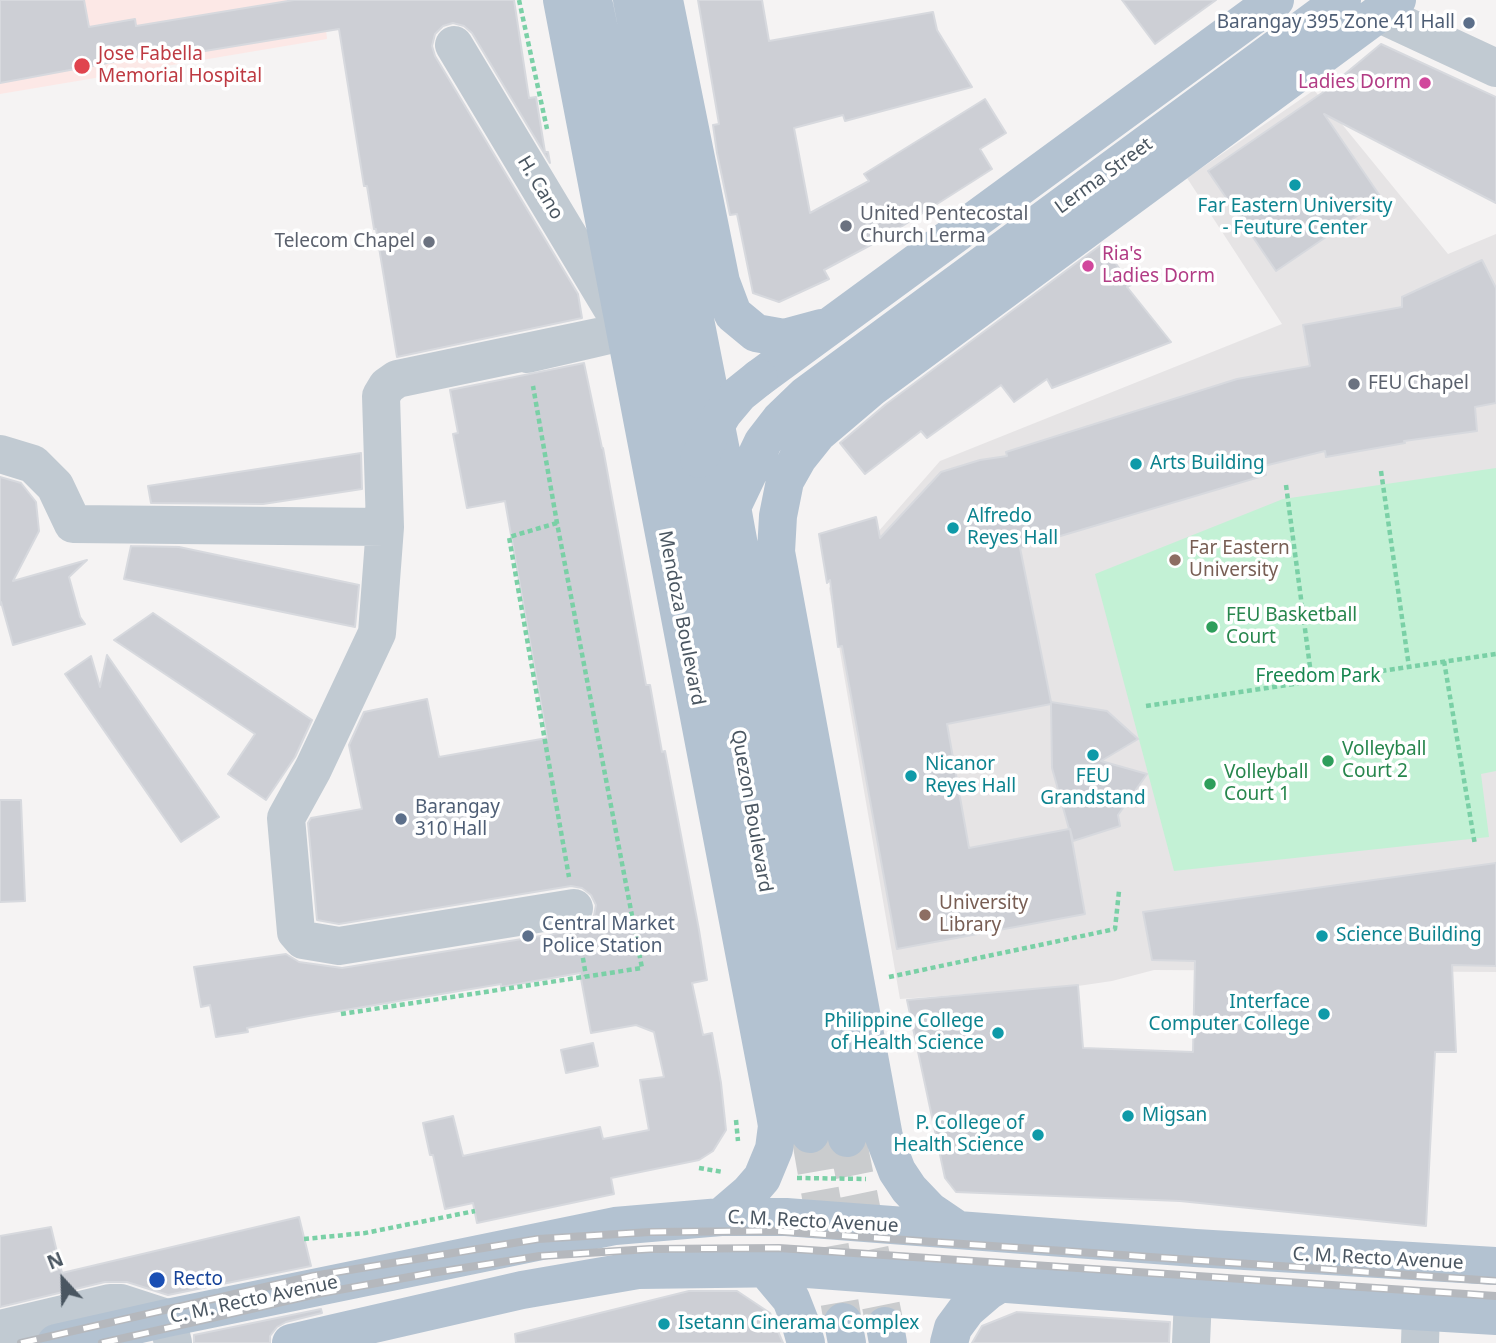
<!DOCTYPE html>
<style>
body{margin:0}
#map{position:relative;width:1496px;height:1343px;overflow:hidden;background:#f5f3f3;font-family:"Noto Sans",sans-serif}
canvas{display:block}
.north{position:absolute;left:28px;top:1245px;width:70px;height:70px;-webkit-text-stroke:5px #fff;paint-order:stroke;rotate:338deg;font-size:19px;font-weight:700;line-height:28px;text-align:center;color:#4a5661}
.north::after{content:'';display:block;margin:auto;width:24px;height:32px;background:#4a5661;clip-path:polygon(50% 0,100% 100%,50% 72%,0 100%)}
</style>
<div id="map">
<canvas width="1496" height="1343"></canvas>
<div class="north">N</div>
</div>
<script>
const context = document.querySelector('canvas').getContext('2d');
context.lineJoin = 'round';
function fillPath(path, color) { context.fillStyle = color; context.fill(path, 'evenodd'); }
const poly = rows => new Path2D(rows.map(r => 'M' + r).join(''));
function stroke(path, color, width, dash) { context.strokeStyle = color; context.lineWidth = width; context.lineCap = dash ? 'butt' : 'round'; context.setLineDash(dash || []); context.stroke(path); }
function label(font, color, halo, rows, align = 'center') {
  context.font = font + ' "Noto Sans",sans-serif'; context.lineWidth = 7; context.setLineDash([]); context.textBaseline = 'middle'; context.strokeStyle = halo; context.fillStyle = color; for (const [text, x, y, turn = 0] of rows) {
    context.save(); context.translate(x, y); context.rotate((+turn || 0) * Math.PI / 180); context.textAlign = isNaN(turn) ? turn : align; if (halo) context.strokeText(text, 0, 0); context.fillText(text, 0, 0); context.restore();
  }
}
fillPath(poly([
 [1314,90,1448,254,1496,234,1496,972,1154,970,1112,981,1078,986,900,999,829,588,940,461,1282,324,1187,178]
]), '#e6e4e5');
fillPath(poly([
 [0,0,323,0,327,39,0,94]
]), '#fce8e6');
fillPath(poly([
 [1496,468,1496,771,1481,774,1489,837,1174,871,1095,574,1283,499]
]), '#c3f1d5');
const building = poly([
 [0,0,84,0,89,27,135,19,136,26,294,0,514,0,529,98,536,97,545,152,548,152,550,163,472,33,464,26,453,23,443,26,435,34,432,46,435,56,578,294,582,318,397,357,376,229,374,229,367,186,364,186,339,29,156,59,156,54,0,83,0,0],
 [698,0,762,0,769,41,933,12,937,30,972,87,845,121,843,115,794,128,810,213,869,181,864,174,985,99,1006,133,980,149,992,169,882,239,824,270,829,279,779,302,753,293,737,214,730,215,717,153,713,125,719,124,698,0],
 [1122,0,1216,0,1155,44,1122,0],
 [1381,44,1496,97,1496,203,1324,114,1382,199,1276,271,1208,171,1322,93,1381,44],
 [1102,244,1131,285,1127,287,1171,342,1052,388,1047,379,1014,402,1001,385,927,438,921,431,865,474,840,443,885,405,1102,244],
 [1482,260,1496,288,1496,403,1475,407,1477,431,1404,441,1405,443,1326,457,1325,451,1264,466,1266,475,1020,548,1051,702,1107,711,1138,739,1101,761,1147,774,1118,815,1120,826,1073,841,1070,829,1085,914,897,949,842,646,838,647,830,580,827,583,819,534,876,517,880,538,941,472,980,460,1007,456,1006,452,1237,379,1310,366,1303,325,1402,307,1402,297,1482,260],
 [1051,704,1052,768,1069,829,969,848,947,724,1051,704],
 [584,363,602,448,603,448,646,685,650,685,662,752,665,751,699,930,707,980,692,983,703,1035,712,1033,721,1083,726,1130,713,1151,699,1160,611,1178,614,1194,477,1223,473,1203,445,1209,433,1155,430,1155,423,1123,453,1116,463,1156,600,1127,603,1139,649,1130,640,1080,664,1077,654,1032,636,1025,591,1033,580,973,501,987,501,984,309,1016,247,1028,248,1032,216,1037,210,1005,201,1007,194,967,286,954,299,962,342,968,578,930,587,925,594,916,596,905,591,895,582,888,571,886,339,924,317,920,308,823,311,818,362,809,349,745,364,712,427,699,439,757,547,738,505,501,467,508,453,434,458,433,450,390,584,363],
 [361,453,362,489,263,504,151,503,148,486,361,453],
 [0,477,21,483,36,502,39,531,13,581,87,560,69,577,80,617,85,624,13,645,1,602,0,605,0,477],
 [131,546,179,547,359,585,355,627,124,579,131,546],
 [153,613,312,720,295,757,266,800,228,774,255,734,114,640,153,613],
 [107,655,219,817,181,842,65,674,91,656,100,687,107,655],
 [0,800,21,800,25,901,0,902,0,800],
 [1496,863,1496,966,1452,965,1456,1052,1435,1052,1426,1226,1180,1201,956,1192,945,1178,907,1000,1078,985,1083,1048,1193,1052,1195,961,1152,960,1143,912,1496,863],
 [593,1043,598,1066,566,1073,561,1050,593,1043],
 [299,1217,311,1266,168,1295,127,1282,105,1282,0,1307,0,1236,51,1227,62,1273,299,1217],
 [689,1291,737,1291,770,1313,783,1343,516,1343,515,1334,689,1291],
 [321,1309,322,1313,286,1322,277,1327,270,1336,270,1343,194,1343,194,1335,321,1309],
 [1017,1312,1170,1322,1169,1343,972,1343,982,1326,1017,1312]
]);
fillPath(building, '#cdcfd5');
stroke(building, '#d7d9de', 2);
stroke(poly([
 [810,1134,843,1322],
 [847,1138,885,1326]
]), '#caccce', 38, [38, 19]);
stroke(poly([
 [519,0,547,129],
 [1381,471,1409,667],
 [1286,485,1312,682],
 [557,523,509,537,569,877],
 [1444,661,1475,845],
 [1146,706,1496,654],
 [580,941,586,976],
 [889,977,1115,929,1119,891],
 [341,1014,642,968,557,523,533,386],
 [736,1120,738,1141],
 [699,1168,723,1172],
 [797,1178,866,1179],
 [304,1239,365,1233,475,1211]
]), '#7ad0a6', 4.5, [5, 3.5]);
stroke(poly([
 [1380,14,1496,68],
 [454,45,622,325],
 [0,454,33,464,55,486,73,524,385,527],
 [574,908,339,946,303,940,296,932,286,818,313,769,377,633,385,527,381,396,387,386,397,379,626,331,527,354,592,339,626,331,658,327],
 [0,1329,110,1303,121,1303,167,1318,173,1343],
 [1191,1343,1193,1298],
 [1420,1343,1421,1311]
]), '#c1cad2', 38);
stroke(poly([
 [562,0,775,1114,777,1126,774,1149,762,1178,749,1193,721,1217],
 [593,0,660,326,713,604,810,1134],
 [632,0,732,507,847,1138],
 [664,0,721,282,733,314,756,333,784,338,821,328],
 [759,378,1275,0],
 [732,507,763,442,780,420,806,395,1342,0],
 [958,1230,930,1211,909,1189,897,1171,884,1137,776,552,778,516,785,481,798,458,818,433,871,388,1397,0],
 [765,1268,791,1299,800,1322,806,1343],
 [843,1322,847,1343],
 [885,1326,888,1343],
 [56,1343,167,1318,615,1226,721,1217,786,1217,1195,1248,1496,1266],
 [291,1343,522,1290,638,1270,794,1268,1193,1298,1496,1316],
 [949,1343,953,1328,967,1309,988,1291,1001,1283]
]), '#b3c2d1', 38);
const rail = poly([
 [21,1343,313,1276,538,1239,650,1232,776,1231,1496,1281],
 [102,1343,317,1294,431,1273,540,1256,650,1249,779,1248,1496,1296]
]);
stroke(rail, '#b5b8bd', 8);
stroke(rail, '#fff', 5, [16]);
stroke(poly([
 [699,459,710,435,723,413,739,394,759,378]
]), '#b3c2d1', 38);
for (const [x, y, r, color] of [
 [1469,23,7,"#5c6f8a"],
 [82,66,9,"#e0444e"],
 [1425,83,7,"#d1479c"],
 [1295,185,7,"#0f9aa8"],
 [846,226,7,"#6b7280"],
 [429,242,7,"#6b7280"],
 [1088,266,7,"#d1479c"],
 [1354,384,7,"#6b7280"],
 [1136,464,7,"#0f9aa8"],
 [953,528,7,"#0f9aa8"],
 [1175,560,7,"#8d6e63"],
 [1212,627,7,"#2e9e5b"],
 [1093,755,7,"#0f9aa8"],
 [1328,761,7,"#2e9e5b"],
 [911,776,7,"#0f9aa8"],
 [1210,784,7,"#2e9e5b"],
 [401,819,7,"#5c6f8a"],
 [925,915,7,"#8d6e63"],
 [528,936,7,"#5c6f8a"],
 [1322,936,7,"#0f9aa8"],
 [1324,1014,7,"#0f9aa8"],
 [998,1033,7,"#0f9aa8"],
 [1128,1116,7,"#0f9aa8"],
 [1038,1135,7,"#0f9aa8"],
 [157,1280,9,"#1a4fb4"],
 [664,1324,7,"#0f9aa8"]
]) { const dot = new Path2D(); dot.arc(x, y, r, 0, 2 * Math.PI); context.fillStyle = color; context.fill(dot); stroke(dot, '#fff', 2.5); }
label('19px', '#4e5e75', '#fff', [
 ["Barangay 395 Zone 41 Hall",1455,23,"right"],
 ["Barangay",415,808],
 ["310 Hall",415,830],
 ["Central Market",542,925],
 ["Police Station",542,947]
], 'left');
label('19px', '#be3a42', '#fff', [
 ["Jose Fabella",98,55],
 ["Memorial Hospital",98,77]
], 'left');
label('19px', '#b23c85', '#fff', [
 ["Ladies Dorm",1411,83],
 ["Ria's",1102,255,"left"],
 ["Ladies Dorm",1102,277,"left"]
], 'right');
label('19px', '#4a5661', '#fff', [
 ["Lerma Street",1104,176,-36],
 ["H. Cano",540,188,59],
 ["Mendoza Boulevard",681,618,79],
 ["Quezon Boulevard",751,811,80],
 ["C. M. Recto Avenue",813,1222,3],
 ["C. M. Recto Avenue",1378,1259,3],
 ["C. M. Recto Avenue",254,1300,-12]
]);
label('19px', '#0d838f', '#fff', [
 ["Far Eastern University",1295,207,"center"],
 ["- Feuture Center",1295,229,"center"],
 ["Arts Building",1150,464],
 ["Alfredo",967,517],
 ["Reyes Hall",967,539],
 ["Nicanor",925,765],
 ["Reyes Hall",925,787],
 ["FEU",1093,777,"center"],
 ["Grandstand",1093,799,"center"],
 ["Science Building",1336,936],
 ["Interface",1310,1003,"right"],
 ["Computer College",1310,1025,"right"],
 ["Philippine College",984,1022,"right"],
 ["of Health Science",984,1044,"right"],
 ["Migsan",1142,1116],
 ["P. College of",1024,1124,"right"],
 ["Health Science",1024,1146,"right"],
 ["Isetann Cinerama Complex",678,1324]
], 'left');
label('19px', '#5b616d', '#fff', [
 ["United Pentecostal",860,215],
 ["Church Lerma",860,237],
 ["Telecom Chapel",415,242,"right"],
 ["FEU Chapel",1368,384]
], 'left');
label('19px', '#785e54', '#fff', [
 ["Far Eastern",1189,549],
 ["University",1189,571],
 ["University",939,904],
 ["Library",939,926]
], 'left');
label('19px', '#27864d', '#fff', [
 ["FEU Basketball",1226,616],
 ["Court",1226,638],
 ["Volleyball",1342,750],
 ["Court 2",1342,772],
 ["Volleyball",1224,773],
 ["Court 1",1224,795]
], 'left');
label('19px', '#17864f', '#fff', [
 ["Freedom Park",1318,677]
]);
label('19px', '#164399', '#fff', [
 ["Recto",173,1280]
], 'left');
</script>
